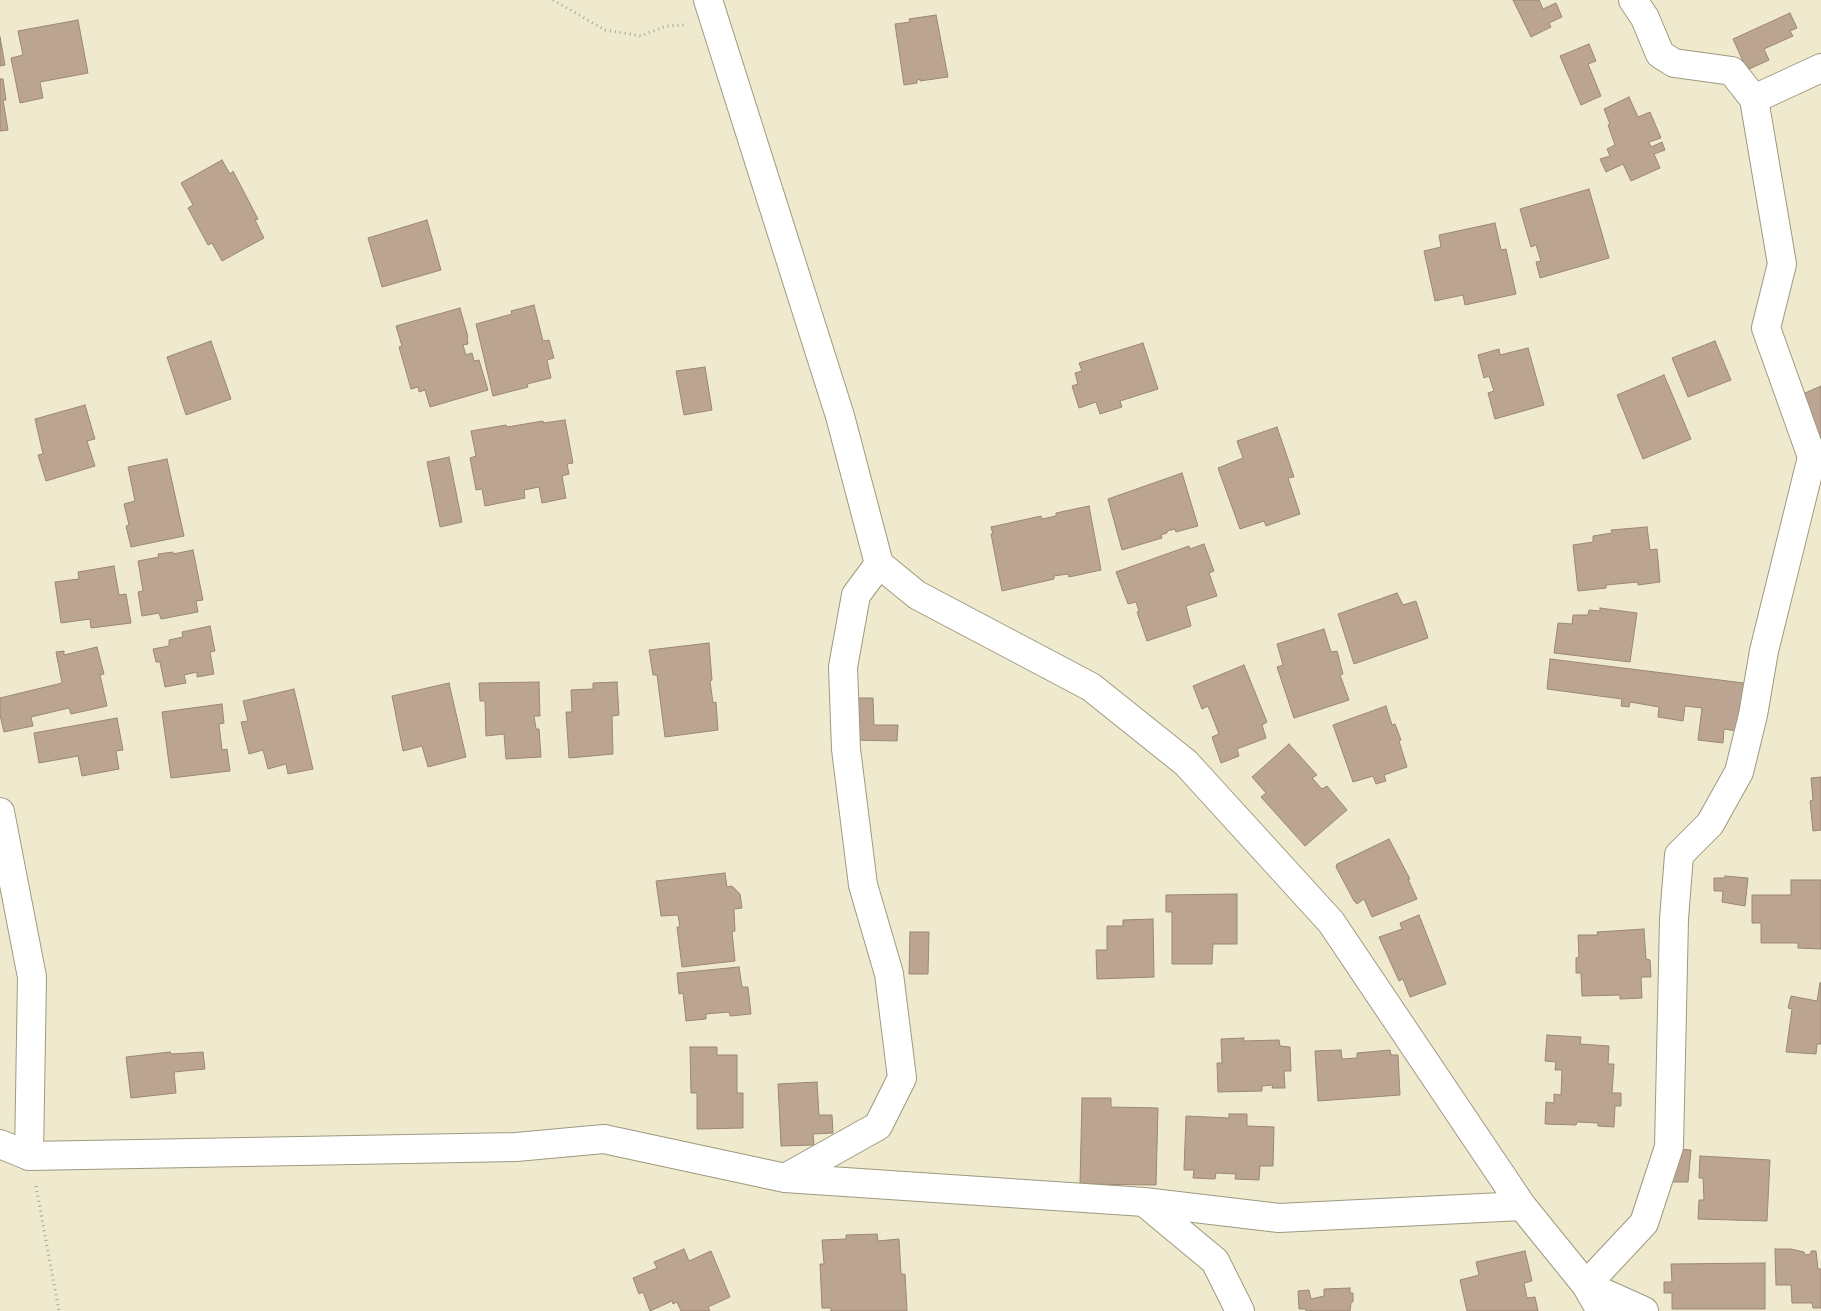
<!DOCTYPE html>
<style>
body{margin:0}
canvas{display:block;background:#efeace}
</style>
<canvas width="1821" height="1311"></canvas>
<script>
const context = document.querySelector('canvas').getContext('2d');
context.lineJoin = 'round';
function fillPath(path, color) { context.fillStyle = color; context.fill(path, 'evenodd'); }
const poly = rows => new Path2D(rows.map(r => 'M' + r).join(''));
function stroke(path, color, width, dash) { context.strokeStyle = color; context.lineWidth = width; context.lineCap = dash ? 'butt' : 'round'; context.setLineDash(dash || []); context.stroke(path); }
const building = poly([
 [1513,0,1539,0,1543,9,1556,3,1562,17,1549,23,1551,27,1531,37,1513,0],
 [1790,13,1797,28,1790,31,1793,36,1764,49,1769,60,1747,70,1733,39,1790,13],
 [936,15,948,77,920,81,920,79,917,80,917,83,904,85,895,24,910,22,909,19,936,15],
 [78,20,88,73,40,82,43,98,20,103,11,58,23,55,18,31,78,20],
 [0,37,5,65,0,66,0,37],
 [1589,44,1596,61,1588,64,1601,96,1581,105,1560,56,1589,44],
 [0,79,3,79,6,100,3,100,8,130,0,131,0,79],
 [1629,97,1638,117,1650,112,1661,138,1649,142,1651,147,1662,142,1665,150,1654,154,1660,168,1631,181,1623,164,1606,172,1600,159,1610,156,1607,149,1615,145,1608,125,1610,124,1604,109,1629,97],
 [222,160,230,174,233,171,258,219,255,220,264,238,222,261,212,243,208,245,188,208,193,205,181,183,222,160],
 [1589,189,1609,258,1540,278,1536,262,1541,261,1536,245,1531,247,1520,209,1589,189],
 [427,220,441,270,382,287,368,238,427,220],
 [1495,223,1501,250,1506,249,1516,294,1465,305,1463,295,1435,301,1424,251,1441,247,1439,235,1495,223],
 [534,305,543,341,549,340,554,358,547,360,551,378,527,384,528,387,493,396,476,324,512,314,511,311,534,305],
 [460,308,468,337,467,337,468,344,463,345,466,355,472,353,474,361,479,360,488,390,430,407,425,390,419,392,418,387,411,389,399,347,402,346,396,326,460,308],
 [211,341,231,399,186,415,167,357,211,341],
 [1715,341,1731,380,1688,397,1672,358,1715,341],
 [1143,343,1158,389,1120,401,1122,407,1100,414,1096,402,1079,408,1072,386,1078,384,1075,373,1082,371,1079,363,1143,343],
 [1528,348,1544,405,1495,419,1488,393,1494,391,1489,376,1484,378,1478,355,1499,349,1500,355,1528,348],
 [705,367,712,410,684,415,676,371,705,367],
 [1664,375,1691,439,1643,459,1617,395,1664,375],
 [1821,386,1821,459,1796,397,1821,386],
 [85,405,95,439,87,441,95,466,46,481,38,455,43,454,35,419,85,405],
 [565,420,573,463,567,464,569,474,562,476,566,498,542,503,539,487,524,490,525,498,485,506,482,489,476,490,470,458,476,456,471,431,506,425,507,427,543,421,543,423,565,420],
 [1277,427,1294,477,1288,478,1300,514,1266,526,1264,521,1240,529,1218,468,1243,458,1237,441,1277,427],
 [449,457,462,522,440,527,427,462,449,457],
 [167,459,184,536,131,547,126,526,129,525,124,504,135,501,128,467,167,459],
 [1182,473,1198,526,1176,532,1175,529,1167,531,1167,533,1161,535,1162,538,1122,550,1108,499,1182,473],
 [1089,506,1101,570,1069,577,1068,574,1054,576,1054,579,1002,591,991,534,993,534,991,527,1041,516,1042,519,1056,516,1056,513,1089,506],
 [1647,527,1650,550,1657,549,1660,582,1638,585,1638,582,1606,585,1606,588,1578,591,1573,545,1593,542,1593,536,1612,533,1611,530,1647,527],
 [1204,544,1214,571,1209,573,1217,596,1186,606,1191,626,1147,641,1137,612,1139,611,1136,602,1128,604,1116,572,1189,546,1190,549,1204,544],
 [193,550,203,600,196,601,198,612,161,619,159,613,142,616,138,592,143,591,138,561,159,557,158,554,173,552,173,554,193,550],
 [114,566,119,595,126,594,131,623,91,628,90,619,61,623,55,582,79,579,78,572,114,566],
 [1397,593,1403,605,1416,601,1428,638,1354,664,1338,614,1397,593],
 [1600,608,1637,613,1630,662,1554,653,1558,623,1572,624,1573,615,1588,615,1589,610,1600,611,1600,608],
 [210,626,215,651,210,652,214,674,197,677,197,672,184,675,186,683,165,687,160,662,156,662,153,649,169,646,169,640,183,637,182,632,210,626],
 [1324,629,1331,652,1337,651,1343,674,1340,675,1349,700,1294,718,1277,667,1283,665,1277,644,1324,629],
 [709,643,712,680,710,681,713,703,716,702,718,730,665,737,657,675,653,675,649,650,709,643],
 [97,647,104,674,100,675,107,706,71,714,69,708,31,717,33,726,4,732,0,715,0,698,62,683,56,652,64,651,64,655,97,647],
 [1550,659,1744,683,1737,731,1724,729,1723,743,1698,740,1702,708,1685,706,1683,721,1658,717,1659,707,1630,702,1629,707,1621,706,1622,699,1547,689,1550,659],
 [1244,665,1267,722,1262,725,1266,738,1237,749,1239,756,1221,763,1212,737,1219,734,1208,706,1202,709,1193,686,1244,665],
 [539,682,540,716,534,716,536,729,539,729,541,757,506,759,504,734,486,736,485,701,480,701,479,683,539,682],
 [617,682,619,715,612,716,613,754,569,758,566,712,572,712,571,690,593,689,593,683,617,682],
 [449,683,466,757,428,767,422,746,403,751,392,696,449,683],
 [294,689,313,769,288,774,286,764,268,769,263,750,249,754,241,722,248,721,243,701,294,689],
 [850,698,873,698,874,725,898,725,897,741,850,740,850,698],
 [222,704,224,723,219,724,222,750,227,749,230,771,171,778,162,712,222,704],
 [1386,706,1392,725,1395,724,1401,740,1399,741,1407,767,1384,775,1386,781,1376,784,1373,776,1353,782,1333,725,1386,706],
 [117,718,123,750,116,751,119,769,82,776,78,756,39,763,34,733,117,718],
 [1289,744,1317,775,1312,778,1322,789,1327,786,1347,810,1305,846,1261,797,1266,793,1252,777,1289,744],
 [1821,777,1821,830,1813,831,1810,801,1813,800,1811,778,1821,777],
 [1389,839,1410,879,1408,879,1417,899,1372,917,1364,899,1357,904,1354,901,1336,867,1337,864,1389,839],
 [725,873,727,887,732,886,740,894,742,908,734,909,735,931,732,932,735,961,682,967,677,927,680,927,678,915,661,916,656,881,725,873],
 [1725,876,1748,878,1745,906,1722,902,1723,891,1714,891,1714,878,1725,878,1725,876],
 [1791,880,1821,880,1821,949,1798,948,1798,943,1761,943,1761,923,1752,923,1752,895,1791,895,1791,880],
 [1237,894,1237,944,1213,944,1212,964,1172,964,1172,912,1166,912,1166,895,1237,894],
 [1419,915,1446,984,1410,997,1403,979,1399,981,1379,937,1402,929,1400,923,1419,915],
 [1153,919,1154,977,1097,979,1096,950,1107,950,1107,926,1123,926,1123,920,1153,919],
 [1644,929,1646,959,1650,960,1651,977,1641,977,1642,998,1620,999,1620,995,1582,996,1581,973,1576,973,1576,958,1579,957,1578,935,1598,935,1597,932,1644,929],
 [910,932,929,932,928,974,909,974,910,932],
 [739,967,742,987,748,987,751,1014,730,1016,729,1012,706,1014,706,1019,686,1021,683,993,679,994,677,973,739,967],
 [1820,983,1821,983,1821,1044,1817,1044,1816,1054,1786,1052,1792,1009,1788,1008,1791,996,1817,1001,1820,983],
 [1547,1035,1581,1037,1580,1044,1609,1046,1608,1064,1614,1064,1612,1093,1621,1093,1621,1106,1615,1106,1614,1127,1598,1126,1598,1123,1577,1122,1576,1125,1545,1124,1546,1102,1554,1103,1554,1094,1561,1095,1562,1070,1555,1070,1556,1062,1545,1061,1547,1035],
 [1244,1038,1243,1041,1279,1040,1280,1046,1290,1047,1291,1071,1284,1071,1285,1088,1272,1088,1273,1085,1262,1086,1262,1091,1218,1092,1217,1063,1222,1063,1221,1039,1244,1038],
 [690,1047,717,1047,717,1055,737,1055,737,1093,743,1093,743,1128,697,1129,697,1093,691,1093,690,1047],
 [1341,1050,1342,1059,1357,1058,1357,1053,1390,1050,1391,1055,1398,1055,1400,1095,1318,1101,1315,1051,1341,1050],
 [170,1052,172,1054,203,1052,205,1069,174,1072,176,1093,131,1098,126,1057,170,1052],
 [817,1082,819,1115,832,1115,833,1133,813,1134,814,1145,781,1146,778,1084,817,1082],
 [1082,1098,1111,1098,1111,1107,1158,1108,1156,1185,1080,1184,1082,1098],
 [1229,1114,1247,1114,1247,1126,1274,1127,1273,1166,1260,1166,1259,1180,1235,1179,1236,1174,1216,1173,1215,1179,1193,1178,1194,1170,1184,1170,1186,1116,1229,1118,1229,1114],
 [1674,1149,1691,1150,1688,1182,1672,1182,1674,1149],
 [1700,1156,1770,1160,1767,1221,1698,1219,1699,1200,1704,1200,1703,1178,1699,1178,1700,1156],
 [877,1234,878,1241,899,1239,901,1274,905,1274,907,1311,831,1311,831,1308,822,1308,820,1264,824,1264,822,1240,846,1239,846,1235,877,1234],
 [684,1249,689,1261,711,1251,730,1297,708,1307,710,1311,681,1311,677,1302,673,1304,672,1301,650,1311,643,1292,639,1294,633,1278,657,1268,654,1262,684,1249],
 [1775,1249,1791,1249,1804,1252,1805,1255,1811,1254,1811,1251,1816,1251,1818,1269,1821,1269,1821,1308,1813,1308,1812,1303,1792,1303,1791,1285,1776,1285,1775,1249],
 [1525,1251,1532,1281,1524,1283,1527,1298,1535,1297,1538,1311,1467,1311,1460,1280,1479,1275,1476,1262,1525,1251],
 [1765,1263,1765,1309,1672,1309,1672,1293,1664,1293,1664,1282,1672,1282,1671,1264,1765,1263],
 [1350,1288,1350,1293,1353,1293,1353,1302,1351,1302,1350,1311,1306,1311,1306,1309,1299,1309,1298,1291,1309,1290,1311,1299,1324,1296,1324,1289,1350,1288]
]);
fillPath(building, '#bba592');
stroke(building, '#9c8774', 1);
const minor = poly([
 [708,0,840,416,879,564,917,595,1091,687,1186,763,1331,922,1522,1206,1586,1285,1601,1311],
 [1633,0,1645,18,1660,54,1674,63,1732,71,1754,99,1821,68],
 [0,812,32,977,29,1156],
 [0,1144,29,1156,516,1147,604,1139,785,1178,1144,1202,1279,1218,1522,1206],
 [785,1178,878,1126,902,1078,889,974,863,885,846,749,843,667,856,595,879,564],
 [1144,1202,1215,1261,1240,1311],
 [1644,1311,1586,1285,1644,1223,1669,1147,1674,919,1679,855,1710,824,1739,772,1753,715,1764,651,1812,457,1766,328,1782,264,1754,99]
]);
stroke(minor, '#9e997f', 30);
stroke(poly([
 [553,0,605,30,641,36,666,26,684,25],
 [36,1186,59,1311]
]), '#a9a58f', 3, [1, 4]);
stroke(minor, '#fff', 28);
</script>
